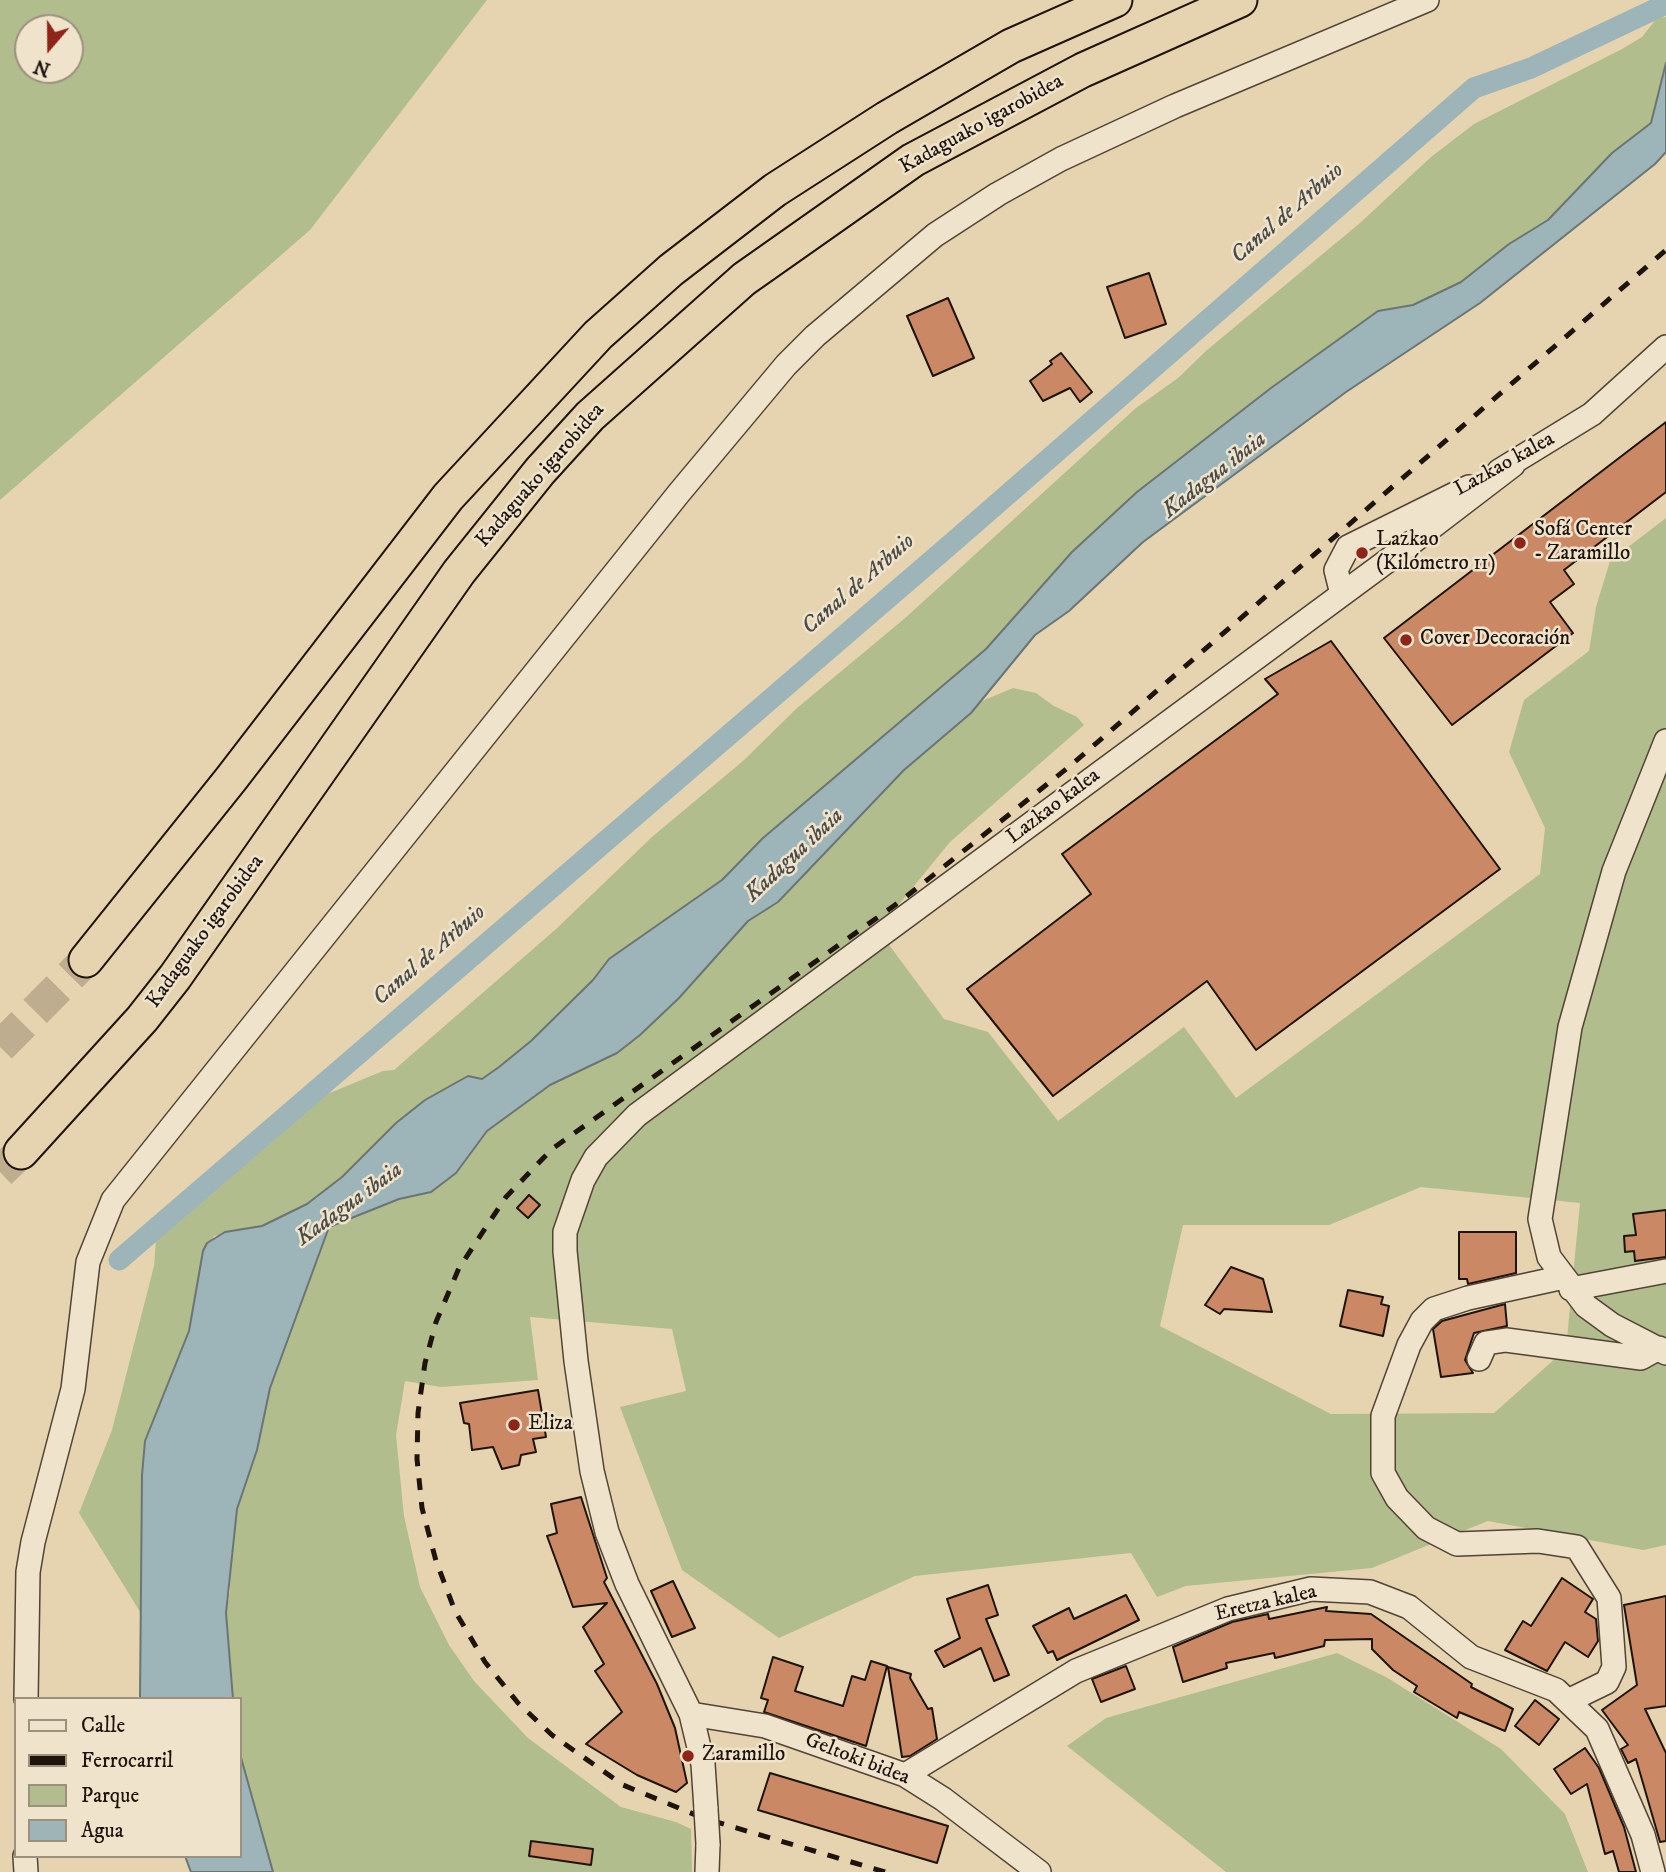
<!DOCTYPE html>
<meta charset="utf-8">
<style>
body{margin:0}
#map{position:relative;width:1666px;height:1872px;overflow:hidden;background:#e6d4b0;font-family:"IM FELL DW Pica",serif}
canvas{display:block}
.legend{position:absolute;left:14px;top:1697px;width:228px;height:161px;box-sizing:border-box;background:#efe3cc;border:2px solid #9c907f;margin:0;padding:9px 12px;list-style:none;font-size:21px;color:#1f140c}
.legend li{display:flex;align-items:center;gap:14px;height:35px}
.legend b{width:35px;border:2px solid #9c907f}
.north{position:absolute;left:14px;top:14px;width:70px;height:70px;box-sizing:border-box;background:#efe3cc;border:2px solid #9c907f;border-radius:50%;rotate:200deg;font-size:19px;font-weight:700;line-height:28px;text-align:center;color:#1f140c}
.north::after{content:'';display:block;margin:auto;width:24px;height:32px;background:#8f2418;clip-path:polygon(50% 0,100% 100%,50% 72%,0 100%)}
</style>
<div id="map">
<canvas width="1666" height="1872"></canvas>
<ul class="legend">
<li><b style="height:9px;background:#efe3cc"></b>Calle</li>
<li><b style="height:9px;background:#1f140c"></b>Ferrocarril</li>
<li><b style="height:19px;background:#b2bd8d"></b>Parque</li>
<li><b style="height:19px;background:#9db5b8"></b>Agua</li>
</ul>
<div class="north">N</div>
</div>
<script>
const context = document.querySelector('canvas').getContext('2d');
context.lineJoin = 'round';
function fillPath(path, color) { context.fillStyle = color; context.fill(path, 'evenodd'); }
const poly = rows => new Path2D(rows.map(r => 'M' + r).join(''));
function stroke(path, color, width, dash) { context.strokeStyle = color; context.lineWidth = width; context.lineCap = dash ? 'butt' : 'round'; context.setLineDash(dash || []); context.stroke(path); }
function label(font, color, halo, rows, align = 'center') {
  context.font = font + ' "IM FELL DW Pica",serif'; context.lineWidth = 5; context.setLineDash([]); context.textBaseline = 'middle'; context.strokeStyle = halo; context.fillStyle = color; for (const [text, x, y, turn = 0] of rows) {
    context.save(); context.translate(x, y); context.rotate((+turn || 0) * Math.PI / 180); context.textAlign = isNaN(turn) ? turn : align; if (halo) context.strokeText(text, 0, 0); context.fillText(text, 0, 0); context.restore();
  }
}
fillPath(poly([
 [0,0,487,0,310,230,0,500],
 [28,28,70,28,70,70,28,70],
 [1666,17,1666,63,1651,123,1589,178,1548,220,1509,244,1461,282,1413,305,1377,312,1271,388,1137,492,1072,552,986,649,763,838,722,880,609,959,593,980,531,1041,499,1067,482,1079,396,1123,342,1177,307,1204,262,1226,214,1236,203,1251,189,1331,145,1441,142,1475,142,1615,79,1513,112,1430,154,1266,156,1240,320,1097,383,1071,394,1070,556,929,653,836,743,761,797,708,904,619,1136,408,1178,378,1207,350,1360,223,1431,157,1474,124,1622,49,1642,37,1657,18],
 [1666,518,1666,1545,1643,1550,1488,1521,1372,1568,1186,1586,1157,1597,1131,1553,915,1576,779,1638,682,1570,620,1407,686,1391,672,1329,530,1317,538,1380,441,1387,405,1381,396,1435,404,1516,420,1587,449,1645,474,1681,528,1738,621,1807,676,1822,691,1829,692,1872,273,1872,240,1754,240,1699,233,1699,226,1613,230,1591,231,1546,237,1509,257,1450,270,1388,329,1227,399,1199,431,1192,466,1161,487,1131,550,1085,617,1053,679,998,748,921,778,902,904,770,982,701,1013,688,1036,693,1054,706,1077,717,1084,725,950,842,878,930,944,1019,988,1032,1058,1121,1184,1027,1236,1098,1540,874,1545,828,1509,752,1524,700,1589,651,1596,607,1610,561],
 [1421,1187,1580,1203,1566,1349,1494,1413,1331,1414,1160,1326,1183,1225,1329,1225],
 [1337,1653,1386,1677,1501,1749,1565,1814,1588,1872,1226,1872,1067,1746,1106,1718]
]), '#b2bd8d');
const water = poly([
 [1666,63,1666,152,1655,164,1480,303,1346,392,1143,542,1069,611,1035,635,971,713,904,770,778,902,748,921,679,998,640,1035,617,1053,550,1085,487,1131,456,1173,431,1192,399,1199,329,1227,270,1388,257,1450,237,1509,226,1613,233,1699,140,1699,142,1475,145,1441,189,1331,203,1251,207,1243,225,1232,262,1226,307,1204,342,1177,396,1123,425,1100,468,1076,482,1079,499,1067,531,1041,593,980,609,959,722,880,763,838,986,649,1072,552,1137,492,1271,388,1378,311,1413,305,1461,282,1509,244,1548,220,1612,153,1651,123,1666,63],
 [240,1754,273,1872,191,1872,185,1856,240,1856,240,1754]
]);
fillPath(water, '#9db5b8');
stroke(water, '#6b7573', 2);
stroke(poly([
 [119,1260,952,543,1474,88,1531,68,1666,4]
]), '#9db5b8', 21);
const building = poly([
 [1149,273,1166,324,1125,338,1107,287,1149,273],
 [948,298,974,358,933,376,907,316,948,298],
 [1061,353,1092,392,1080,402,1070,388,1043,401,1030,381,1052,364,1050,361,1061,353],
 [1666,422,1666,492,1564,570,1574,584,1550,602,1573,633,1452,725,1384,638,1666,422],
 [1331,641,1500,869,1256,1050,1207,981,1053,1096,967,989,1091,894,1062,854,1278,694,1265,679,1331,641],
 [529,1195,540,1205,528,1218,517,1208,529,1195],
 [1666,1210,1666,1257,1635,1261,1634,1251,1625,1252,1624,1236,1636,1235,1633,1214,1666,1210],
 [1459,1232,1516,1232,1516,1273,1468,1284,1467,1279,1459,1279,1459,1232],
 [1231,1267,1263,1279,1272,1312,1224,1309,1220,1314,1205,1305,1231,1267],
 [1348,1290,1383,1297,1381,1304,1389,1306,1383,1336,1340,1326,1348,1290],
 [1505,1304,1507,1326,1474,1333,1465,1360,1473,1373,1441,1377,1433,1329,1442,1321,1505,1304],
 [538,1390,546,1437,533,1439,536,1452,521,1455,519,1465,502,1469,493,1447,472,1450,469,1424,464,1423,460,1403,538,1390],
 [581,1497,607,1578,604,1582,657,1684,675,1728,687,1783,676,1792,637,1775,586,1744,622,1712,595,1671,604,1664,583,1627,607,1603,573,1607,547,1536,557,1533,551,1504,581,1497],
 [1562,1578,1593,1599,1585,1612,1596,1619,1598,1641,1588,1657,1565,1642,1547,1671,1505,1650,1523,1621,1531,1626,1562,1578],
 [673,1581,695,1628,672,1637,651,1591,673,1581],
 [988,1585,998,1615,986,1619,1009,1675,994,1681,981,1648,944,1667,935,1651,960,1638,947,1599,988,1585],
 [1126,1595,1139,1620,1057,1660,1053,1651,1048,1653,1033,1626,1069,1608,1074,1619,1126,1595],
 [1666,1596,1666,1706,1645,1709,1666,1753,1666,1841,1660,1842,1636,1759,1628,1763,1621,1749,1628,1745,1602,1710,1637,1685,1624,1605,1666,1596],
 [1327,1607,1326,1611,1371,1614,1472,1684,1471,1687,1513,1709,1505,1731,1459,1712,1457,1718,1414,1692,1417,1686,1393,1670,1372,1649,1372,1639,1325,1640,1324,1646,1275,1658,1274,1653,1226,1663,1227,1668,1183,1682,1173,1647,1232,1622,1268,1614,1269,1619,1327,1607],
 [773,1657,803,1667,795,1691,843,1706,852,1676,865,1680,871,1661,887,1666,866,1746,764,1712,768,1700,761,1698,773,1657],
 [1126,1666,1135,1689,1101,1702,1092,1679,1126,1666],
 [888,1667,911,1674,910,1678,928,1709,932,1708,937,1739,910,1756,902,1757,888,1667],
 [1535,1700,1559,1719,1539,1745,1515,1726,1535,1700],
 [1585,1748,1599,1768,1624,1827,1636,1872,1619,1872,1613,1851,1605,1854,1587,1784,1571,1794,1554,1769,1585,1748],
 [770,1773,948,1826,937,1863,758,1810,770,1773],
 [531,1841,593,1849,591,1865,529,1856,531,1841]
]);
fillPath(building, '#ca8865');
stroke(building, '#1f140c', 2);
stroke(poly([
 [0,1047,86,960],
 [0,1172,21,1152]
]), '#beae8f', 33, [33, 17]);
const minor = poly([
 [1499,471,1592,414,1666,347],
 [1342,594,1336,570,1348,547,1469,487],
 [1666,741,1614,871,1570,1027,1540,1219,1549,1257,1586,1306,1612,1325,1666,1353],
 [1564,1277,1468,1298,1434,1309,1422,1321,1409,1345,1383,1416,1383,1473,1397,1498,1426,1528,1457,1544,1538,1541,1577,1547,1609,1598,1614,1667,1607,1682,1568,1701],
 [1571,1289,1666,1271],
 [1479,1359,1486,1343,1506,1340,1641,1358,1659,1348],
 [26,1699,28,1572,33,1542,73,1389,88,1262,113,1200,679,493,786,365,815,336,935,235,998,194,1061,159,1175,106,1427,0],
 [691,1714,765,1726,905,1775,943,1799,1039,1872],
 [905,1775,1076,1671,1228,1609,1311,1589,1370,1592,1409,1607,1471,1657,1556,1690,1597,1729,1643,1835,1653,1872],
 [706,1809,703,1764,691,1714,627,1584,607,1532,592,1471,576,1361,565,1251,565,1232,583,1180,596,1157,637,1115,1398,553,1513,465],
 [25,1856,26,1872],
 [707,1872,708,1844]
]);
const highway = poly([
 [86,960,231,779,448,497,598,335,671,270,775,190,887,118,1011,46,1115,0],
 [21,1152,142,1019,175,977,459,572,540,471,590,416,744,279,913,160,1083,70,1240,0]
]);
stroke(minor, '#514435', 26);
stroke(highway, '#1f140c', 37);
stroke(minor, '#efe3cc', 23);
stroke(highway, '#e6d4b0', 33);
stroke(poly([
 [885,1872,703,1818,623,1785,552,1735,518,1703,485,1662,455,1611,436,1561,422,1508,417,1459,418,1413,425,1363,436,1322,459,1268,506,1197,552,1149,902,900,1070,766,1666,250]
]), '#1f140c', 5, [12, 12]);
const minorBridge = poly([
 [706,1809,708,1844]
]);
stroke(minorBridge, '#514435', 26, []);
stroke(minorBridge, '#efe3cc', 23);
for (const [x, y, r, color] of [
 [1520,543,7,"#8f2418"],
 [1362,553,7,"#8f2418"],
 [1406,640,7,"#8f2418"],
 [514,1425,7,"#8f2418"],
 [688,1756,7,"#8f2418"]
]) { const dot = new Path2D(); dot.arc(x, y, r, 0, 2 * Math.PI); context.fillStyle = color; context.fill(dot); stroke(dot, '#efe3cc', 2.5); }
label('21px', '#1f140c', '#efe3cc', [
 ["Kadaguako igarobidea",982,125,-29],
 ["Lazkao kalea",1505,465,-29],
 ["Kadaguako igarobidea",541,476,-49],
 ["Lazkao kalea",1054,807,-37],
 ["Kadaguako igarobidea",206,932,-54],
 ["Eretza kalea",1266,1604,-13],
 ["Geltoki bidea",857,1760,21]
]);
label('21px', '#1f140c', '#efe3cc', [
 ["Sofá Center",1534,531],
 ["- Zaramillo",1534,555],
 ["Lazkao",1376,541],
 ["(Kilómetro 11)",1376,565],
 ["Cover Decoración",1420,640],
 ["Eliza",528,1425],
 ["Zaramillo",702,1756]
], 'left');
label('italic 23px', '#4b4c48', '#efe3cc', [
 ["Canal de Arbuio",1288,214,-41],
 ["Kadagua ibaia",1215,476,-38],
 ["Canal de Arbuio",859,585,-41],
 ["Kadagua ibaia",795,856,-43],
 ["Canal de Arbuio",430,956,-41],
 ["Kadagua ibaia",350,1205,-36]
]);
</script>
